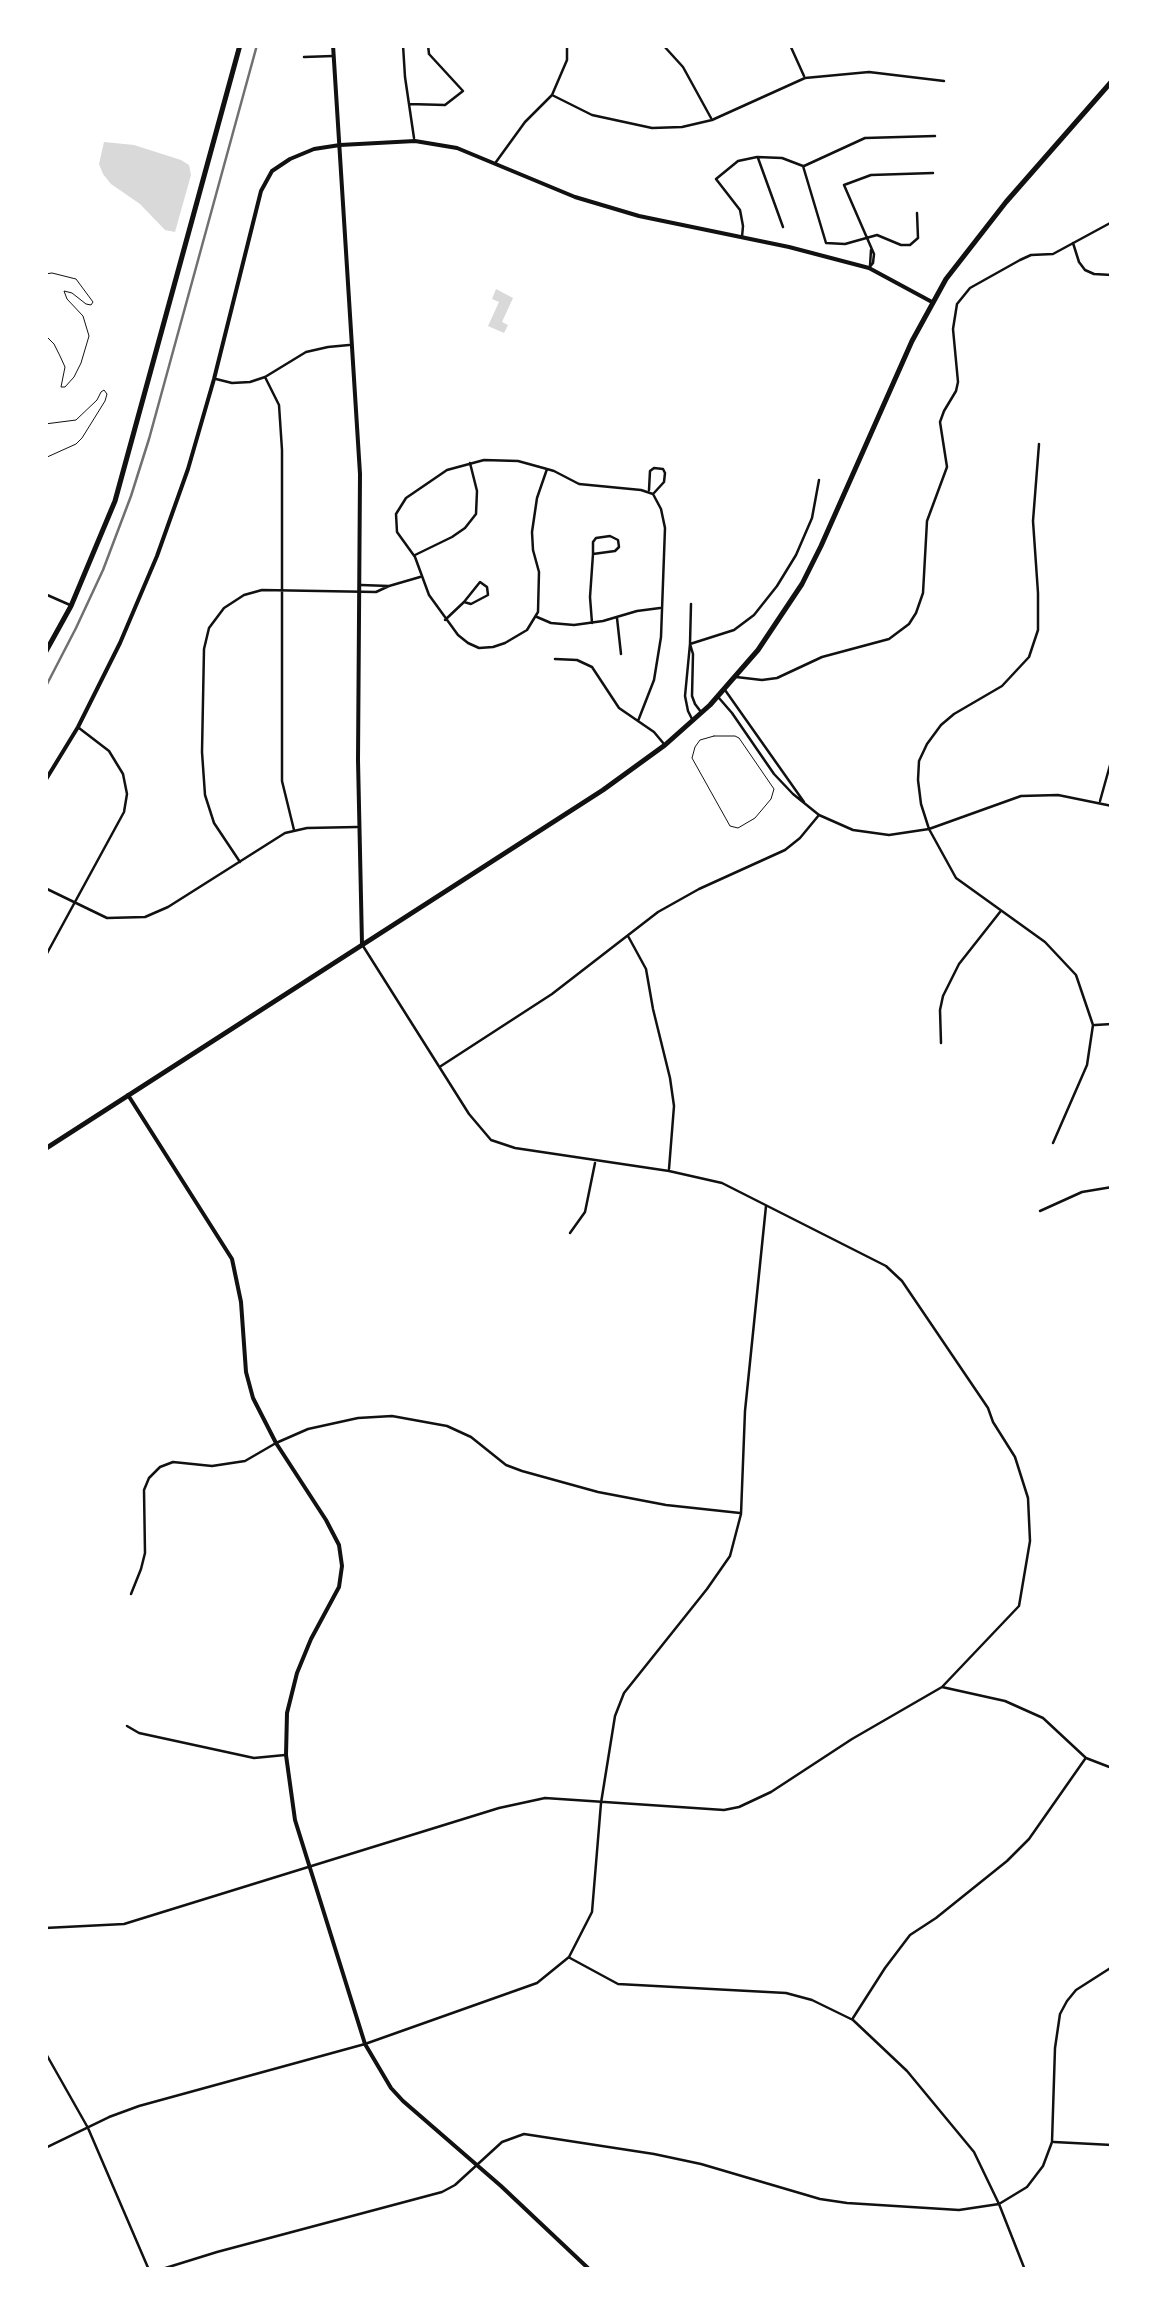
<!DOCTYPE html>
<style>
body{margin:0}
#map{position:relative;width:1157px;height:2315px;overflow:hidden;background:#fff;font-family:Commissioner,sans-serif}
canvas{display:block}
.frame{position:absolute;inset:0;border:48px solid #fff;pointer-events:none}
</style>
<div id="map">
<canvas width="1157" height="2315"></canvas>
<div class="frame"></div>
</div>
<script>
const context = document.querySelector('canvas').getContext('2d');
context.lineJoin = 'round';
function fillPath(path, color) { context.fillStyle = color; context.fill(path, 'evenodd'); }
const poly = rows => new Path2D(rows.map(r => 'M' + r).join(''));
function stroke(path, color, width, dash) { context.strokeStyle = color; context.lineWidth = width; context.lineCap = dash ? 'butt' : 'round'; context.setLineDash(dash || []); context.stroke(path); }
fillPath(poly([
 [104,142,134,145,181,160,189,165,191,175,175,232,165,230,140,204,111,184,103,174,99,164],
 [496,289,513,298,502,322,508,325,504,333,488,326,499,302,492,299]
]), '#d9d9d9');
stroke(poly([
 [45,274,52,273,76,279,93,302,91,305,86,304,72,293,64,291,67,299,83,316,89,336,81,363,74,377,65,387,61,387,65,367,60,356,54,344,45,335],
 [45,424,76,420,97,400,101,392,104,390,107,394,105,401,82,438,76,444,45,458],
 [714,736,735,736,739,738,774,789,771,799,755,818,738,828,730,826,692,758,695,747,700,740,714,736]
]), '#111', 1);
stroke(poly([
 [403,45,405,77,414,138],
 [663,45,683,67,711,118],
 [790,45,804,76],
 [304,57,333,56],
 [552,95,592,115,652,128,682,127,712,120,805,78,869,72,944,81],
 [409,104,445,105,463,91,429,54,428,45],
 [758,158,783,227],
 [496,162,525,122,552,95,567,60,567,45],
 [804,166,865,138,935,136],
 [742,237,743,226,740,210,716,179,738,161,757,157,782,158,803,166,826,243,845,244,877,235,901,245,910,245,918,238,917,213],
 [1073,243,1079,262,1085,270,1094,274,1112,275],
 [870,266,871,250],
 [869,268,873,263,874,254,844,185,871,175,933,173],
 [265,377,279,405,282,450,282,781,294,830],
 [216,379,232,383,250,382,265,377,306,352,328,347,349,345],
 [1039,444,1033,521,1038,593,1038,630,1029,657,1002,686,954,714,941,725,927,744,919,761,918,780,921,804,929,829,956,878,1045,942,1076,975,1093,1025,1087,1065,1053,1143],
 [547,469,537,498,532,532,533,550,539,572,538,612,527,630,505,643,493,647,479,648,468,643,458,635,429,595,415,557,397,532,396,514,406,498,447,470,484,460,518,461,547,469,554,471,579,484,641,490,653,494,661,509,665,528,661,637,654,680,638,721],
 [649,490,650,471,654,468,663,469,665,473,664,482,654,493],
 [415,555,452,537,465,528,476,514,477,491,470,463],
 [389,586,420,577],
 [45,594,70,605],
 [691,604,690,644,734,630,754,615,777,586,796,555,812,518,819,480],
 [537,617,551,623,574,625,603,621,637,611,660,608],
 [617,618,621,654],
 [445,620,464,602,471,604,488,595,487,587,480,582,464,602],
 [592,623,590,597,593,554,615,551,619,547,618,540,610,536,596,538,593,542,593,554],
 [555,659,577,660,592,667,619,708,654,732,664,744],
 [736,677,762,680,777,678,822,657,889,639,909,624,916,613,923,593,927,521,947,467,940,422,944,411,956,391,958,382,953,329,957,304,970,288,1020,260,1031,255,1053,254,1112,222],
 [725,690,804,802],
 [719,698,732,713,774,774,793,794,819,815,853,830,889,835,929,829,1021,796,1058,795,1112,806],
 [692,719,688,711,685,696,690,644,693,654,692,696,695,704,701,712],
 [1100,801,1112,758],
 [240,862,214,823,205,795,202,752,204,649,209,628,224,608,244,595,262,590,376,592,389,586,361,585],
 [45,888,107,918,145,917,168,907,285,833,307,828,357,827],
 [628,936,646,969,653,1009,670,1078,674,1106,669,1169],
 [363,946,469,1114,491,1140,515,1148,669,1171,722,1183,886,1266,902,1281,988,1408,993,1422,1015,1457,1028,1498,1030,1541,1019,1606,942,1687],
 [45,957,124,812,127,794,123,774,109,751,79,728],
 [1095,1025,1112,1024],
 [941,1043,940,1010,943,996,959,964,1000,912],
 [441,1066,552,994,658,912,699,889,785,850,800,838,819,815],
 [1040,1211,1082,1192,1112,1187],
 [570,1233,585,1212,595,1163],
 [131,1594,141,1569,145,1553,144,1490,149,1478,160,1467,173,1462,212,1466,245,1461,276,1443,308,1429,358,1418,392,1416,447,1426,471,1437,506,1465,522,1471,598,1492,666,1505,740,1513],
 [127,1726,139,1733,254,1758,285,1755],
 [45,1928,124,1924,499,1808,545,1798,724,1810,739,1807,771,1792,852,1739,942,1687,1005,1701,1043,1718,1086,1758,1112,1768],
 [570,1958,618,1984,786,1993,812,2000,853,2020,907,2071,974,2152,999,2204,1025,2270],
 [853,2018,885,1968,910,1935,936,1918,1007,1861,1029,1839,1085,1759],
 [45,2052,88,2128,149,2270],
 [1054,2142,1112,2145],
 [45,2148,109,2117,139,2106,365,2044,537,1983,569,1957,592,1912,601,1803,615,1716,624,1693,707,1589,730,1556,741,1514,745,1411,766,1206],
 [159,2270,217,2252,442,2192,455,2185,502,2142,524,2134,654,2154,701,2164,820,2199,847,2203,959,2210,999,2204,1027,2187,1043,2166,1052,2142,1055,2048,1060,2014,1067,2001,1076,1990,1112,1967]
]), '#111', 2.5);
stroke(poly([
 [333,45,360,474,358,760,362,944],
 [45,781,78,727,120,643,157,556,188,469,214,379,261,191,272,171,290,159,314,149,340,145,415,141,457,148,575,197,639,216,789,247,869,268,932,302],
 [128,1095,232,1259,241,1302,246,1372,253,1398,276,1443,326,1520,339,1545,342,1566,339,1587,311,1639,297,1673,287,1713,286,1755,295,1820,365,2044,391,2088,403,2101,501,2186,590,2270]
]), '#111', 4);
stroke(poly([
 [45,653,71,606,115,501,240,45],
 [45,1149,603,790,665,745,710,705,758,650,802,584,821,546,912,341,946,279,1006,202,1112,81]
]), '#111', 5);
stroke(poly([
 [45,688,76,628,103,570,131,496,149,439,257,45]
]), '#707070', 2.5);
</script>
